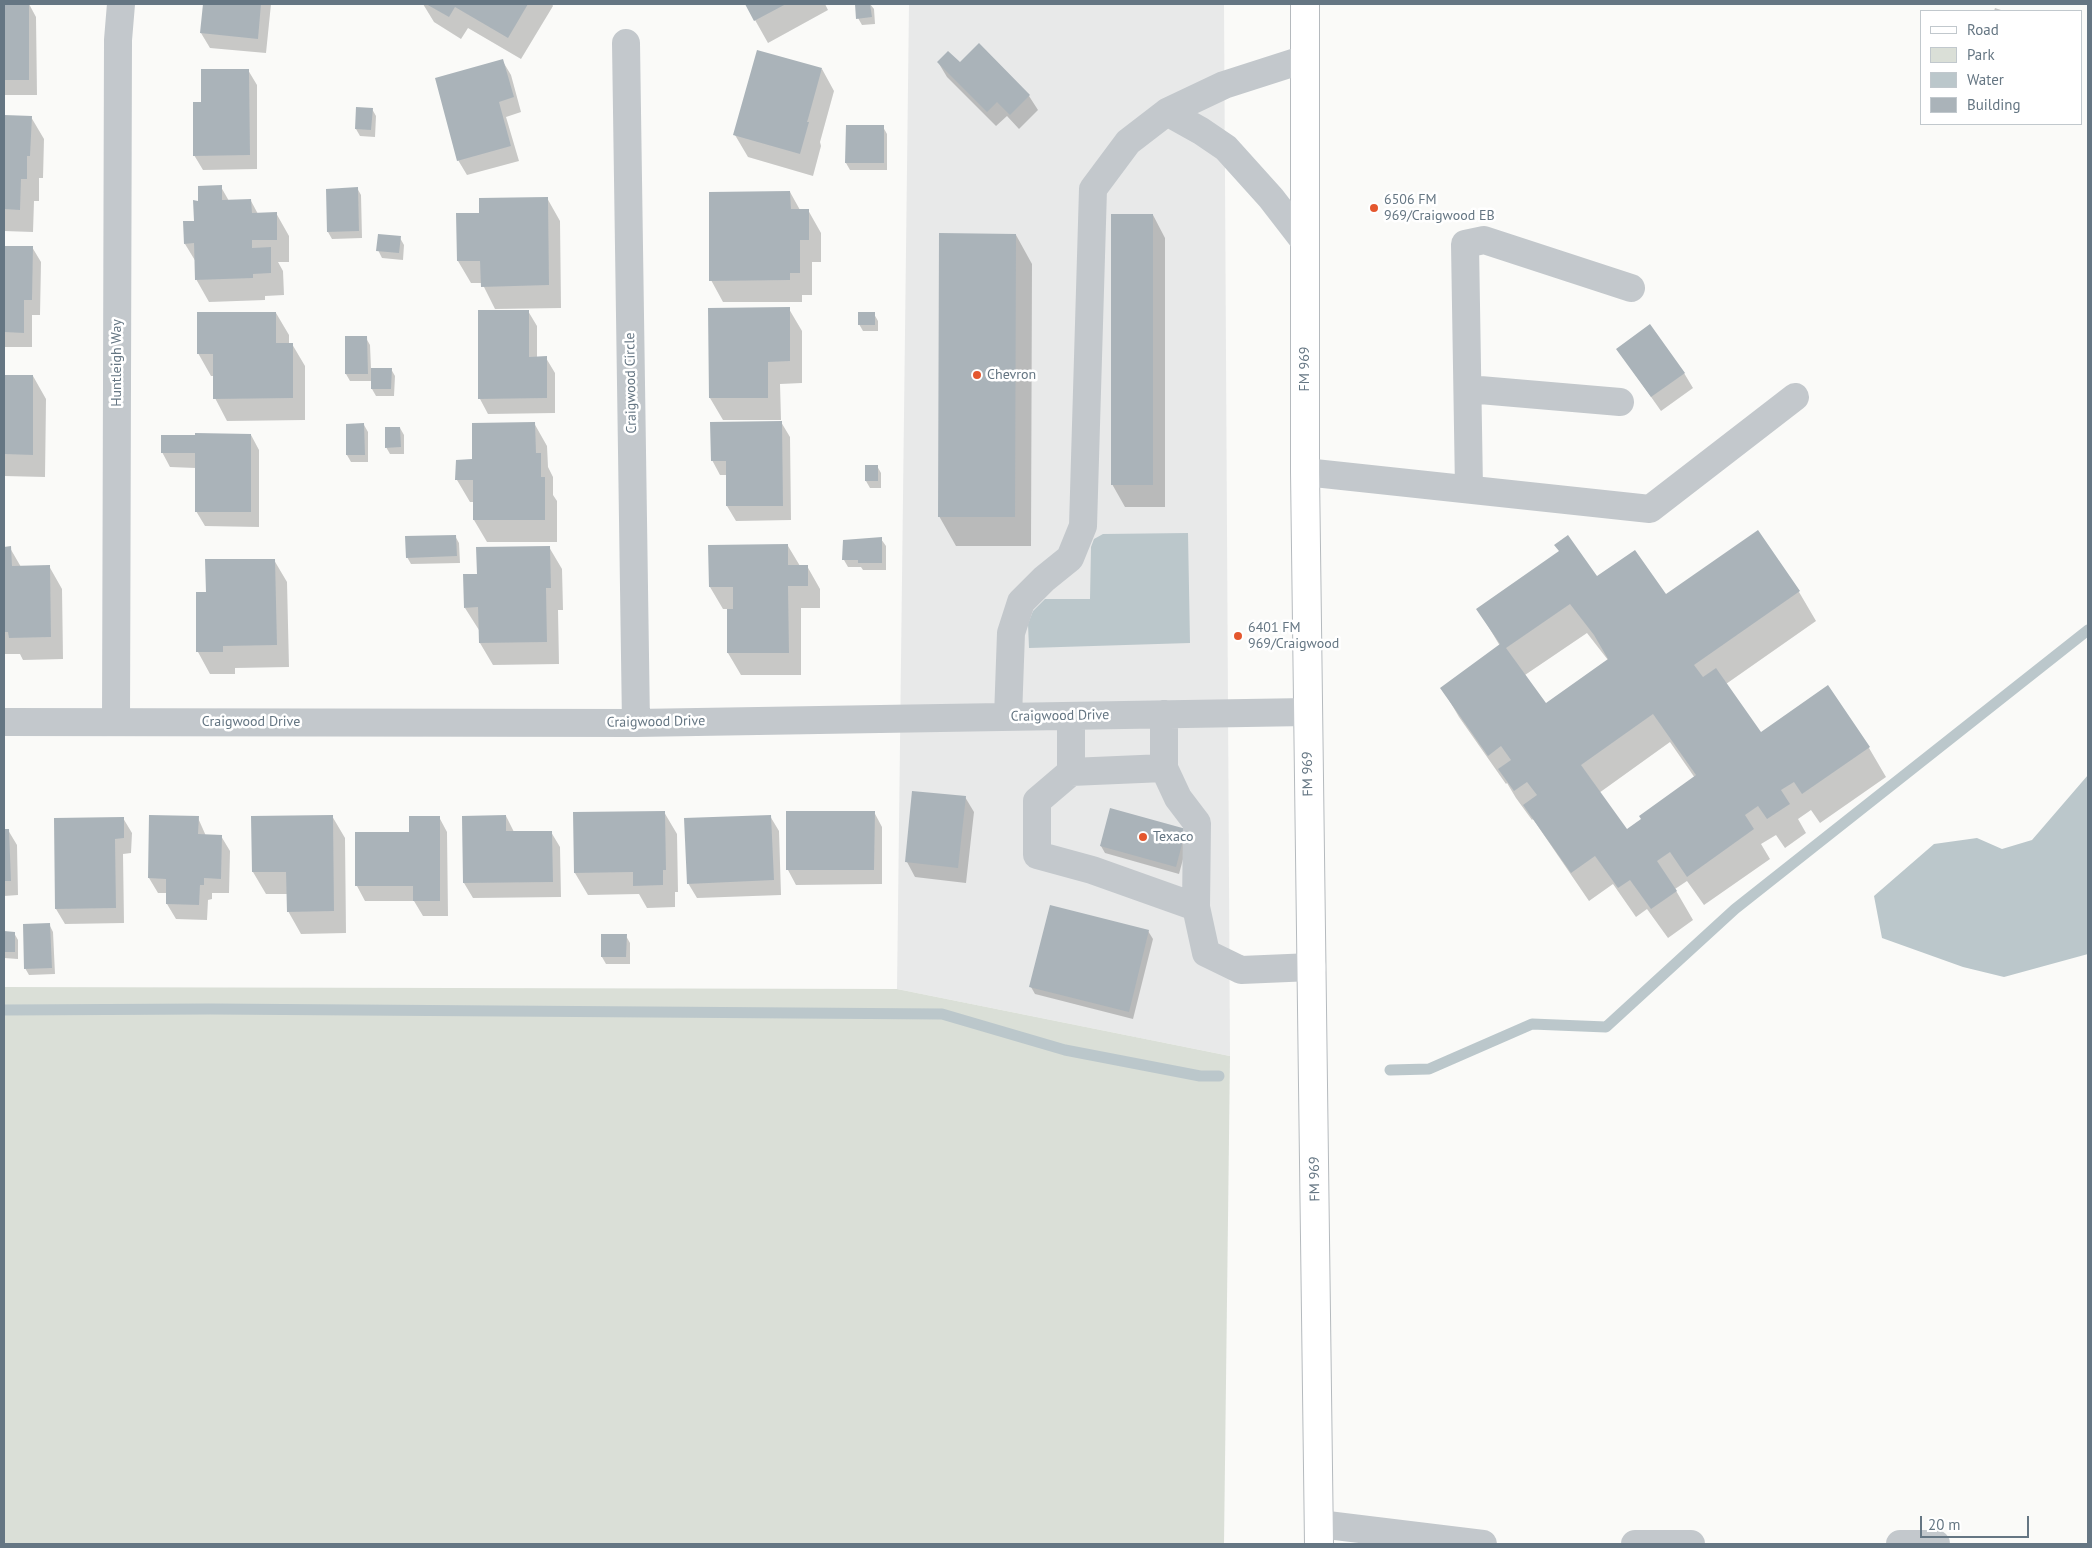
<!DOCTYPE html>
<style>
body{margin:0}
#map{position:relative;width:2092px;height:1548px;overflow:hidden;background:#fafaf8;font-family:"PT Sans",sans-serif}
canvas{display:block}
.frame{position:absolute;inset:0;border:5px solid #657683;pointer-events:none}
.legend{position:absolute;left:1920px;top:10px;width:162px;height:115px;box-sizing:border-box;background:#fff;border:1px solid #c1c8cd;margin:0;padding:6px 9px;list-style:none;font-size:15px;color:#657683}
.legend li{display:flex;align-items:center;gap:10px;height:25px}
.legend b{width:25px;border:1px solid #c1c8cd}
.scale{position:absolute;left:1920px;top:1516px;width:109px;height:22px;box-sizing:border-box;border:2px solid #657683;border-top:0;padding-left:6px;font-size:15px;line-height:18px;white-space:nowrap;color:#657683;-webkit-text-stroke:4px #fff;paint-order:stroke}
</style>
<div id="map">
<canvas width="2092" height="1548"></canvas>
<div class="frame"></div>
<ul class="legend">
<li><b style="height:6px;background:#fff"></b>Road</li>
<li><b style="height:14px;background:#dadfd7"></b>Park</li>
<li><b style="height:14px;background:#bbc7cb"></b>Water</li>
<li><b style="height:14px;background:#aab3b9"></b>Building</li>
</ul>
<div class="scale">20 m</div>
</div>
<script>
const context = document.querySelector('canvas').getContext('2d');
context.lineJoin = 'round';
function fillPath(path, color) { context.fillStyle = color; context.fill(path, 'evenodd'); }
const poly = rows => new Path2D(rows.map(r => 'M' + r).join(''));
function stroke(path, color, width, dash) { context.strokeStyle = color; context.lineWidth = width; context.lineCap = dash ? 'butt' : 'round'; context.setLineDash(dash || []); context.stroke(path); }
function label(font, color, halo, rows, align = 'center') {
  context.font = font + ' "PT Sans",sans-serif'; context.lineWidth = 5; context.setLineDash([]); context.textBaseline = 'middle'; context.strokeStyle = halo; context.fillStyle = color; for (const [text, x, y, turn = 0] of rows) {
    context.save(); context.translate(x, y); context.rotate((+turn || 0) * Math.PI / 180); context.textAlign = isNaN(turn) ? turn : align; if (halo) context.strokeText(text, 0, 0); context.fillText(text, 0, 0); context.restore();
  }
}
fillPath(poly([
 [909,4,1224,4,1230,1056,897,989]
]), '#e8e9e9');
fillPath(poly([
 [4,987,897,989,1230,1056,1224,1544,4,1544]
]), '#dadfd7');
fillPath(poly([
 [1188,533,1190,643,1029,648,1028,624,1033,611,1045,599,1090,599,1091,547,1094,539,1103,534],
 [2088,775,2088,954,2004,977,1963,967,1882,938,1874,896,1934,844,1977,838,2002,849,2032,840]
]), '#bbc7cb');
fillPath(poly([
 [4,4,29,4,36,17,37,95,4,95],
 [204,4,271,4,266,53,210,48,201,33],
 [423,4,552,4,553,6,521,59,468,28,461,39,434,22],
 [746,4,825,4,828,10,768,43],
 [856,4,870,4,874,9,875,24,862,25,858,18],
 [1995,8,2004,11,1994,11],
 [979,45,1029,96,1038,110,1019,129,1007,116,996,126,947,77,938,62,960,64],
 [502,60,511,75,521,112,506,117,519,161,467,175,458,160],
 [822,69,834,91,820,142,821,146,813,176,748,157,735,135],
 [248,70,257,85,257,169,203,170,194,155,202,103],
 [372,109,376,116,375,137,360,136,356,129],
 [4,116,31,117,44,139,43,178,39,178,39,201,34,201,33,232,4,231],
 [883,127,887,134,887,170,850,170,846,163],
 [221,187,229,201,251,201,258,214,276,213,289,236,289,262,278,262,283,271,284,295,265,296,265,300,209,302,196,279,196,262,185,244,195,222,199,202],
 [357,188,361,195,362,238,332,239,328,232],
 [790,192,800,210,808,210,821,233,821,262,812,262,812,295,802,295,802,302,723,302,711,280],
 [547,198,560,221,561,308,495,309,482,283,471,283,458,261,480,214],
 [1153,215,1165,238,1165,507,1125,507,1112,484],
 [1016,235,1032,264,1031,546,956,546,939,516],
 [400,238,404,245,403,260,382,258,378,250],
 [4,247,32,247,41,262,40,315,32,315,32,347,4,347],
 [789,309,802,331,802,383,780,384,781,420,723,420,710,398],
 [528,311,537,326,537,358,546,358,555,373,555,413,488,414,480,399],
 [276,313,289,335,289,344,292,344,305,366,305,420,227,421,215,398,214,376,211,376,198,353],
 [874,314,878,321,878,331,863,331,859,324],
 [366,338,370,345,371,369,391,369,395,376,394,396,376,396,372,389,372,381,350,381,346,374],
 [1618,350,1684,373,1693,388,1661,411],
 [4,376,33,376,46,399,45,477,4,476],
 [781,422,790,437,791,520,736,521,727,506,727,475,720,475,712,460],
 [534,423,547,446,548,467,553,477,553,495,557,501,557,542,487,542,474,520,474,502,470,502,457,480,474,461],
 [364,425,368,432,368,462,351,462,347,455],
 [400,428,404,435,404,454,390,454,386,447],
 [251,435,259,450,259,527,205,526,196,511,196,468,170,467,162,452],
 [866,466,877,466,881,473,881,488,870,488,866,481],
 [455,536,459,543,460,563,411,564,407,557],
 [881,539,886,546,886,570,863,570,861,567,848,567,844,560,844,541],
 [788,546,800,566,807,566,820,589,820,608,801,608,801,675,741,675,728,653,728,609,723,609,710,587],
 [549,547,562,569,563,610,558,610,559,664,493,665,480,643,479,630,465,608],
 [4,548,10,548,21,567,49,566,62,589,63,659,23,660,20,654,4,654],
 [274,560,287,582,289,667,235,668,235,674,210,674,198,652,197,593,207,594],
 [1597,578,1665,596,1799,592,1816,621,1726,684,1761,734,1827,687,1869,748,1886,777,1820,823,1811,810,1798,819,1806,833,1785,848,1776,835,1761,844,1770,859,1704,905,1687,881,1675,889,1693,920,1668,938,1647,909,1636,917,1613,884,1589,901,1533,819,1532,820,1516,798,1507,783,1506,784,1459,717,1442,688,1500,646,1478,609],
 [1587,633,1608,660,1546,705,1525,675],
 [1670,742,1695,778,1627,831,1599,793],
 [914,792,965,797,974,812,966,883,915,877,907,862],
 [664,812,677,834,678,892,675,892,675,907,647,908,639,894,588,895,575,873],
 [874,812,882,827,882,884,796,885,788,870],
 [332,816,345,838,346,933,301,934,288,911,288,894,266,894,253,872],
 [506,816,514,832,551,832,560,847,561,897,473,898,464,883,464,817],
 [770,816,779,831,781,895,697,898,688,883],
 [150,817,198,818,206,836,221,836,230,851,229,893,212,893,212,899,208,900,207,920,176,919,167,904,167,893,158,893,149,878],
 [439,817,447,832,448,916,423,916,414,901,365,901,357,886,410,833],
 [123,818,132,833,131,853,123,854,124,923,65,924,56,909,55,820],
 [4,830,8,830,17,845,18,895,4,896],
 [1189,837,1179,874,1105,853,1101,846],
 [49,924,53,932,55,974,29,975,25,968],
 [1148,931,1153,939,1133,1019,1035,994,1031,987],
 [4,933,14,933,18,940,18,959,4,958],
 [626,936,630,943,630,964,606,964,602,957]
]), '#0003');
stroke(poly([
 [4,1010,210,1009,942,1014,1065,1050,1200,1076,1219,1076],
 [1390,1070,1429,1069,1532,1024,1606,1027,1735,909,2088,630]
]), '#bbc7cb', 11);
fillPath(poly([
 [4,4,29,4,29,80,4,80],
 [203,4,261,4,258,39,200,33],
 [426,4,528,4,508,38,455,7,449,17],
 [745,4,786,4,754,21],
 [855,4,870,4,872,17,856,19],
 [979,43,1030,95,1010,115,997,102,987,112,937,62,948,51,960,62],
 [757,50,822,68,808,119,807,122,809,122,800,154,733,135],
 [503,59,514,97,499,102,511,146,457,161,435,78],
 [201,69,249,69,250,155,193,156,193,102,201,102],
 [356,107,373,108,371,130,355,129],
 [4,115,32,116,30,156,27,156,27,179,21,179,20,210,4,209],
 [846,125,884,125,884,163,845,163],
 [222,185,222,200,251,199,252,213,277,212,277,240,252,240,252,248,271,247,271,273,253,274,253,278,195,280,194,243,184,244,183,221,194,221,193,200,198,201,198,186],
 [358,187,359,231,327,232,326,189],
 [790,191,791,209,809,209,809,240,800,240,800,273,790,273,790,280,709,281,709,192],
 [548,197,549,285,481,287,480,261,457,261,456,213,479,213,479,198],
 [1111,214,1153,214,1153,485,1111,485],
 [939,233,1016,234,1015,517,938,517],
 [378,234,401,236,399,253,376,251],
 [4,246,33,246,32,300,24,300,24,333,4,332],
 [790,307,790,361,768,362,768,398,709,398,708,308],
 [478,310,529,310,529,357,547,356,547,398,478,399],
 [197,312,276,312,276,343,293,343,293,398,213,399,213,354,197,354],
 [858,312,875,312,875,325,858,325],
 [1650,324,1685,373,1651,397,1616,349],
 [345,336,367,336,368,374,345,374],
 [371,368,392,368,391,389,371,389],
 [4,375,33,375,33,455,4,454],
 [782,421,783,506,726,506,726,461,711,461,710,422],
 [535,422,536,453,541,453,541,477,545,477,545,520,473,520,473,480,455,480,456,460,472,459,472,423],
 [364,423,365,455,346,455,346,424],
 [385,427,400,427,401,447,385,448],
 [195,433,251,434,251,512,195,512,195,453,161,453,161,435,195,435],
 [865,465,878,465,878,481,865,481],
 [1758,530,1800,591,1694,665,1703,677,1716,668,1761,732,1828,685,1870,747,1802,794,1794,782,1781,790,1790,804,1767,819,1758,806,1745,815,1754,829,1687,877,1670,852,1657,861,1677,891,1651,909,1630,880,1618,888,1595,856,1571,873,1523,805,1537,795,1527,782,1514,791,1498,769,1511,760,1501,746,1488,756,1440,688,1500,644,1476,609,1559,551,1554,545,1568,535,1597,576,1635,550,1666,594],
 [1570,604,1594,635,1608,659,1546,703,1506,648],
 [1653,714,1696,775,1639,816,1641,819,1627,829,1581,765],
 [456,535,457,556,406,558,405,536],
 [882,537,882,563,858,563,858,560,842,560,843,540],
 [788,544,788,565,808,565,808,586,788,586,789,653,727,653,727,609,733,609,733,587,709,587,708,545],
 [11,546,12,566,50,565,51,637,9,638,8,632,4,632,4,547],
 [550,546,551,588,546,588,547,642,479,643,478,607,464,608,463,574,477,574,476,547],
 [205,559,275,559,277,645,223,646,223,652,196,652,196,592,206,592],
 [912,791,966,796,958,868,905,862],
 [1110,808,1186,829,1176,867,1100,846],
 [665,811,666,870,663,870,663,885,633,886,633,872,574,873,573,812],
 [786,811,875,811,874,870,786,870],
 [149,815,199,816,198,834,222,835,221,879,204,878,204,885,200,885,199,905,166,904,166,879,148,878],
 [333,815,334,911,287,912,286,872,252,872,251,816],
 [506,815,506,831,552,831,553,882,463,883,462,816],
 [771,815,774,880,687,884,684,818],
 [409,816,440,816,440,901,413,901,413,886,355,886,355,832,409,832],
 [124,817,124,838,115,839,116,908,55,909,54,818],
 [4,829,9,829,11,881,4,881],
 [1050,905,1149,930,1129,1012,1029,987],
 [50,923,52,968,24,969,23,924],
 [4,931,15,932,15,952,4,952],
 [601,934,627,934,626,957,601,957]
]), '#aab3b9');
const major = poly([
 [1305,4,1305,472,1319,1544]
]);
stroke(major, '#b5babe', 30);
stroke(poly([
 [626,43,636,723],
 [1167,112,1201,131,1226,148,1271,198,1305,242],
 [1468,389,1620,402],
 [1305,472,1650,509,1795,397],
 [1469,489,1465,244,1484,240,1631,288],
 [1008,717,1011,633,1021,602,1044,579,1070,558,1083,526,1093,189,1128,142,1167,112,1224,85,1305,59],
 [116,721,118,40,121,4],
 [4,722,636,723,1307,712],
 [1164,768,1071,772,1037,801,1037,855,1092,870,1196,907,1197,823,1178,798,1164,768,1164,714],
 [1071,772,1071,716],
 [1196,907,1206,953,1241,970,1312,967],
 [1319,1524,1483,1544],
 [1635,1544,1691,1544],
 [1900,1544,1936,1544]
]), '#c3c8cc', 28);
stroke(major, '#fff', 28);
for (const [x, y, r, color] of [
 [1374,208,5,"#e4572e"],
 [977,375,5,"#e4572e"],
 [1238,636,5,"#e4572e"],
 [1143,837,5,"#e4572e"]
]) { const dot = new Path2D(); dot.arc(x, y, r, 0, 2 * Math.PI); context.fillStyle = color; context.fill(dot); stroke(dot, '#fff', 2); }
label('14px', '#657683', '#fff', [
 ["6506 FM",1384,200],
 ["969/Craigwood EB",1384,216],
 ["Chevron",987,375],
 ["6401 FM",1248,628],
 ["969/Craigwood",1248,644],
 ["Texaco",1153,837]
], 'left');
label('14px', '#657683', '#fff', [
 ["Huntleigh Way",117,363,-90],
 ["FM 969",1305,369,-90],
 ["Craigwood Circle",631,383,-91],
 ["Craigwood Drive",1060,716,-1],
 ["Craigwood Drive",251,722],
 ["Craigwood Drive",656,722,-1],
 ["FM 969",1308,774,-91],
 ["FM 969",1315,1179,-91]
]);
</script>
